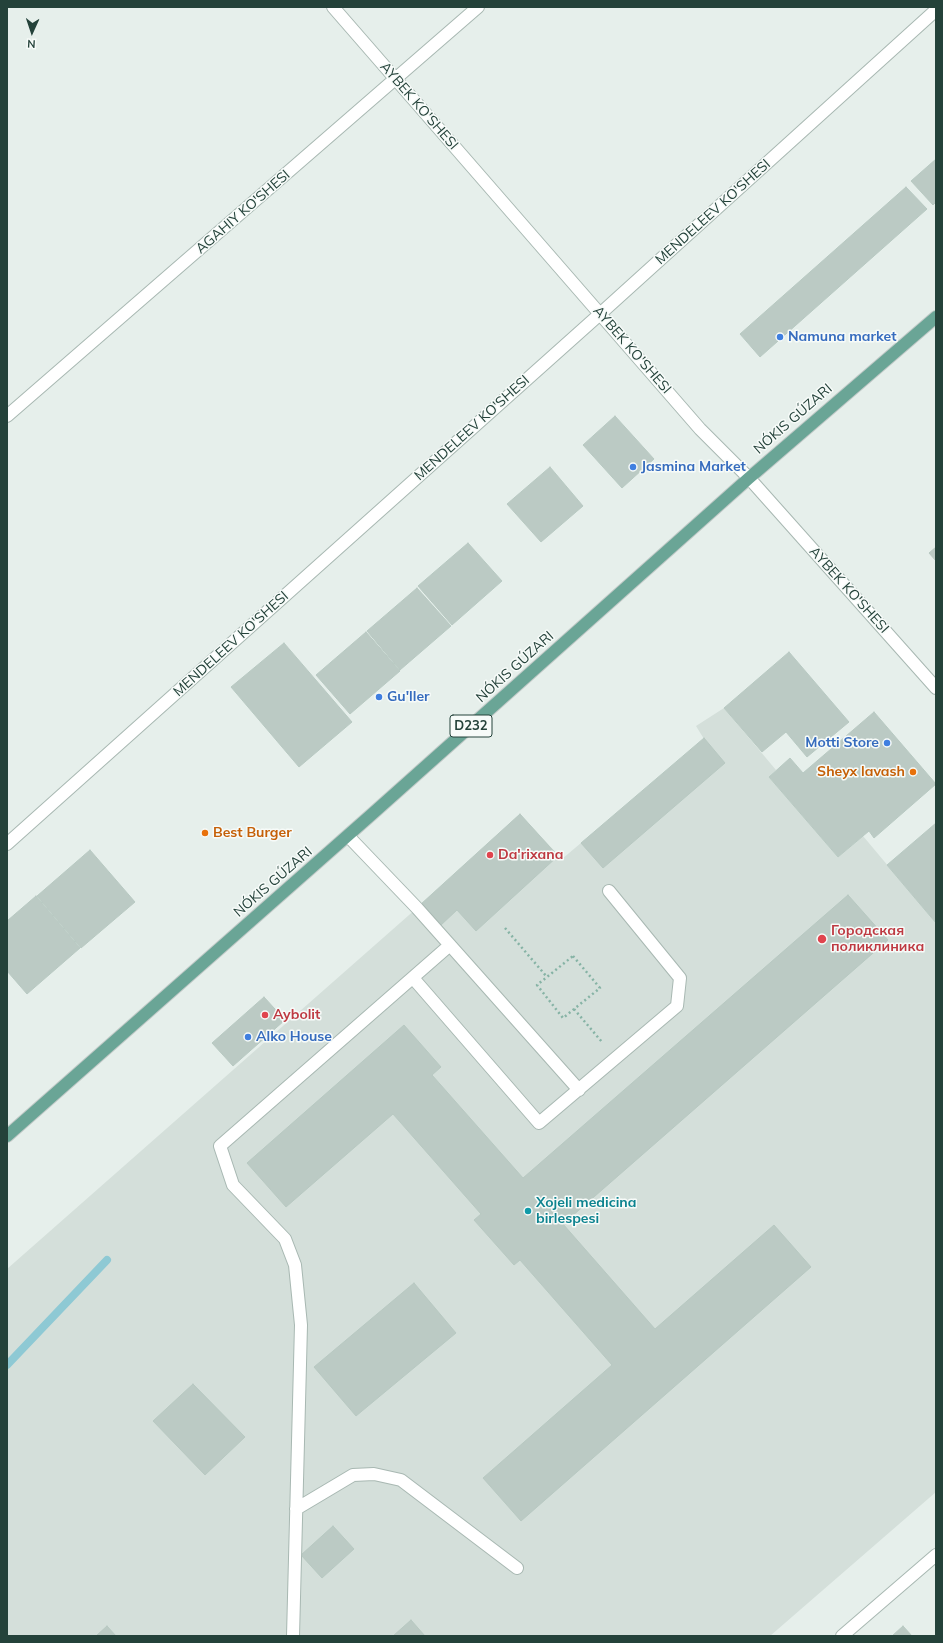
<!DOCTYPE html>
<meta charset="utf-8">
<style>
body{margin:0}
#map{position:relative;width:943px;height:1643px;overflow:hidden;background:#e6efeb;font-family:Mulish,sans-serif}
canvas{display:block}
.frame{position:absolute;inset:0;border:8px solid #24423a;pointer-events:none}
.north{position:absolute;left:12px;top:12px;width:40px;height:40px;-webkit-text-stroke:3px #f7fbf9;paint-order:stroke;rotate:183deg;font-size:11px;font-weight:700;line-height:16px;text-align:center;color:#24423a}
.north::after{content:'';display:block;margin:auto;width:14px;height:18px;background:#24423a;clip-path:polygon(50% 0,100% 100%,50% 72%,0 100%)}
</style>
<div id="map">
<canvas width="943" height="1643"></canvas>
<div class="frame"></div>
<div class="north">N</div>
</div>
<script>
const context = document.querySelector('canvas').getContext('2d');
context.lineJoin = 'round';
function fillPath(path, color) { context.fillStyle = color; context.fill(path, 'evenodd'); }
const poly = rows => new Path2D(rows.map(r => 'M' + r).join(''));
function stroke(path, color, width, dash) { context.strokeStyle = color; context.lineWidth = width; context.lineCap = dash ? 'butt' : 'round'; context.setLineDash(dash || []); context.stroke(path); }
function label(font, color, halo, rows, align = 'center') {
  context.font = font + ' Mulish,sans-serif'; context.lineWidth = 3; context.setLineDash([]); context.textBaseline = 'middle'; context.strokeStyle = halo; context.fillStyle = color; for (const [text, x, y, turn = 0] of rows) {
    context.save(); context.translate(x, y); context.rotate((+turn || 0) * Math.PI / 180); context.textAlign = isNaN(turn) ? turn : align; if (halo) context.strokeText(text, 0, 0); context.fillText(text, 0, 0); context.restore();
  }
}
fillPath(poly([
 [724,708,776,770,769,777,838,857,863,836,936,923,936,1492,770,1636,7,1636,7,1269,417,908,520,814,562,859,704,739,696,726]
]), '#d4dfda');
stroke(poly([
 [7,1365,107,1260]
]), '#8ec9d4', 8);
const building = poly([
 [936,159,936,202,933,205,911,181,936,159],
 [906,187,927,209,760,357,740,334,906,187],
 [615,416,654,459,622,488,583,445,615,416],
 [550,467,583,506,541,542,507,504,550,467],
 [468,543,502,581,452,625,418,586,468,543],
 [936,547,936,561,929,553,936,547],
 [417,588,451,626,400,670,367,631,417,588],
 [366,632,400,671,350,714,316,675,366,632],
 [284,643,352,722,299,767,231,687,284,643],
 [789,652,849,722,807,757,786,732,762,752,724,708,789,652],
 [874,712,936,784,874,838,869,831,838,857,769,777,790,758,803,773,874,712],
 [704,738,725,763,603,868,581,843,704,738],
 [520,814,558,856,476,931,457,910,441,925,421,904,520,814],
 [936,823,936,923,887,865,936,823],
 [90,850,135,902,81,948,37,896,90,850],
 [848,895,888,940,563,1224,655,1329,774,1225,811,1267,521,1521,483,1478,612,1365,520,1260,514,1265,474,1220,481,1214,393,1114,286,1207,247,1163,404,1025,441,1067,432,1075,523,1178,848,895],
 [36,896,80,948,27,994,7,971,7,921,36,896],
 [264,997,285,1020,233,1066,212,1043,264,997],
 [414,1283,456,1333,356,1416,314,1367,414,1283],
 [193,1384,245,1437,205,1475,153,1421,193,1384],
 [333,1526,354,1549,322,1578,301,1555,333,1526],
 [411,1620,425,1636,393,1636,411,1620],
 [107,1626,116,1636,96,1636,107,1626],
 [903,1626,912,1636,892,1636,903,1626]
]);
fillPath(building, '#bbcac4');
stroke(building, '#b8c9c2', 1);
const lane = poly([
 [348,836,417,908,579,1090],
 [413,978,539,1123,677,1006,680,978,609,891],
 [296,1509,353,1475,374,1474,401,1480,517,1568],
 [293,1636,301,1325,295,1265,285,1239,233,1185,220,1146,450,945],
 [842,1636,936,1555]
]);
const street = poly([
 [333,7,700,429,749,478,936,688],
 [7,416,478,7],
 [7,844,600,314,936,10]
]);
const primary = poly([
 [7,1136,371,815,749,478,936,317]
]);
stroke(lane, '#a8b8b2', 14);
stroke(street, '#a8b8b2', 14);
stroke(primary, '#c2cac8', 14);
stroke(poly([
 [505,928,547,977],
 [573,956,600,988,563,1018,537,985,573,956],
 [574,1009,602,1042]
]), '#86b3a5', 2.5, [2, 3]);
stroke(lane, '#fff', 12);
stroke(street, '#fff', 12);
stroke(primary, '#6aa596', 12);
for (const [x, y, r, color] of [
 [780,337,4,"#3f7fe0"],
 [633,467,4,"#3f7fe0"],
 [379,697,4,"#3f7fe0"],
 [887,743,4,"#3f7fe0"],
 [913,772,4,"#e8710a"],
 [205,833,4,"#e8710a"],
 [490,855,4,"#e0444e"],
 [822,939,5,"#e0444e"],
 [265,1015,4,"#e0444e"],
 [248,1037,4,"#3f7fe0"],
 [528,1211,4,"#0f9aa8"]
]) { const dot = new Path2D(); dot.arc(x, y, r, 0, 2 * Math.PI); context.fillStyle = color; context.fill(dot); stroke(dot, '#f7fbf9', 1.5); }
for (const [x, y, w] of [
 [471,726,42]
]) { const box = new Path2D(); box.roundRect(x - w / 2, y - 11, w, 22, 3); context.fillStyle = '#f7fbf9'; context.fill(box); stroke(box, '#24423a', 1); }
label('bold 13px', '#24423a', null, [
 ["D232",471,726]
]);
label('14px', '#24423a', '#f7fbf9', [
 ["AYBEK KO'SHESI",419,106,49],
 ["AGAHIY KO'SHESI",243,212,-41],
 ["MENDELEEV KO'SHESI",713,212,-42],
 ["AYBEK KO'SHESI",632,350,49],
 ["NÓKIS GÚZARI",793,419,-41],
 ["MENDELEEV KO'SHESI",472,428,-42],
 ["AYBEK KO'SHESI",849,590,48],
 ["MENDELEEV KO'SHESI",231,644,-42],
 ["NÓKIS GÚZARI",515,667,-42],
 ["NÓKIS GÚZARI",273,882,-41]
]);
label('bold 14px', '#366cbe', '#f7fbf9', [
 ["Namuna market",788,337],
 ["Jasmina Market",641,467],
 ["Gu'ller",387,697],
 ["Motti Store",879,743,"right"],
 ["Alko House",256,1037]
], 'left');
label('bold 14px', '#c56008', '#f7fbf9', [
 ["Sheyx lavash",905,772],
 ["Best Burger",213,833,"left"]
], 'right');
label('bold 14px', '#be3a42', '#f7fbf9', [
 ["Da'rixana",498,855],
 ["Городская",831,931],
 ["поликлиника",831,947],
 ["Aybolit",273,1015]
], 'left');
label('bold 14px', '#0d838f', '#f7fbf9', [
 ["Xojeli medicina",536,1203],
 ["birlespesi",536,1219]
], 'left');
</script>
